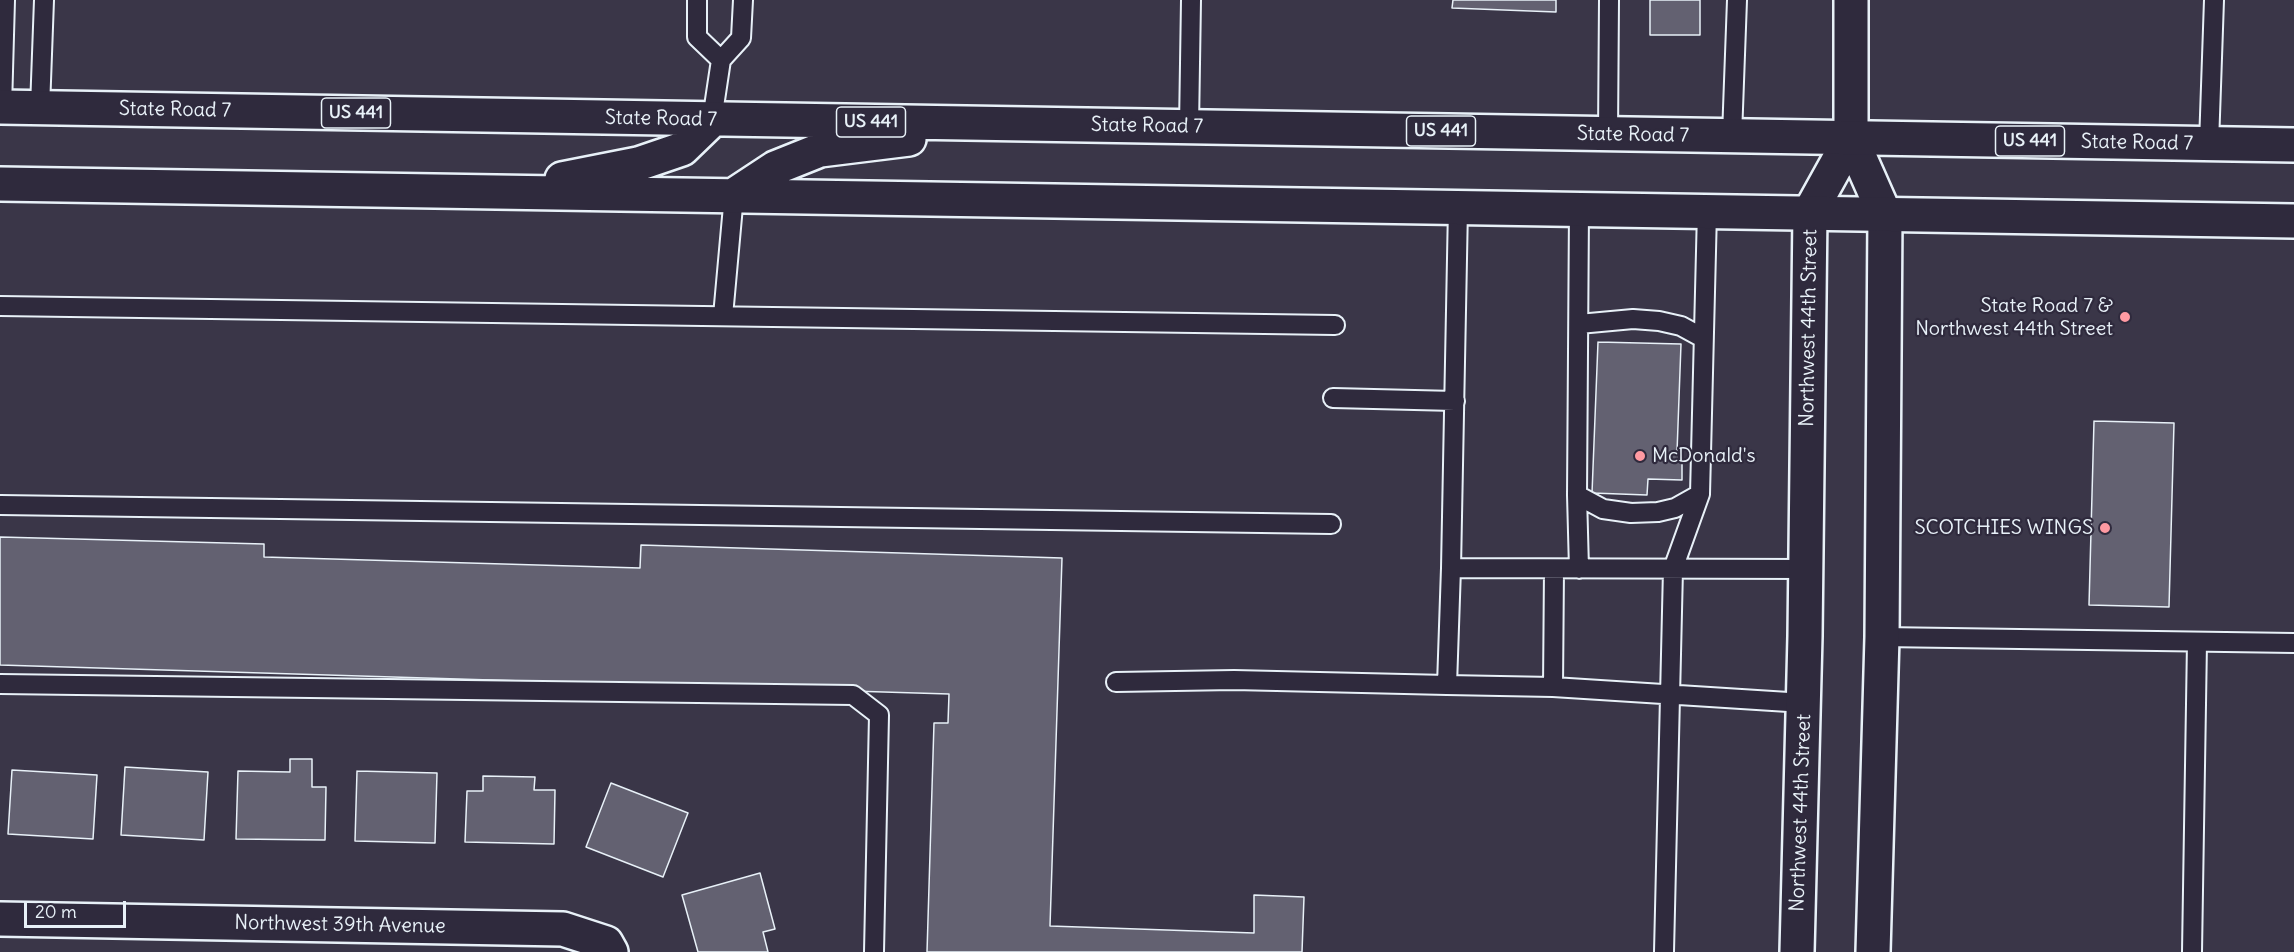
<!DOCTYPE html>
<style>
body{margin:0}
#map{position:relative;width:2294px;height:952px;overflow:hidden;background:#3a3648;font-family:Delius,sans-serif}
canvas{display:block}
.scale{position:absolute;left:24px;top:901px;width:102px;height:27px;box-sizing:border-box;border:3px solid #e8f1f8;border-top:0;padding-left:8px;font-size:18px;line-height:21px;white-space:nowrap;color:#e8f1f8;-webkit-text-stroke:4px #2f2a3d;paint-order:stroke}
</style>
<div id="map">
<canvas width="2294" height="952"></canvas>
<div class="scale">20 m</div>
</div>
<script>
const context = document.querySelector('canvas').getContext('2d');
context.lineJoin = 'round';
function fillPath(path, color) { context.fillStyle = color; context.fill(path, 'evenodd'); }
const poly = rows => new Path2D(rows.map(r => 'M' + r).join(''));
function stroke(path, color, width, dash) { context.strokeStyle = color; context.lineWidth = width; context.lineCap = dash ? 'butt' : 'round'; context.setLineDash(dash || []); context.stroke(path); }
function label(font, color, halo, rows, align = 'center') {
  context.font = font + ' Delius,sans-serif'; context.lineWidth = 4.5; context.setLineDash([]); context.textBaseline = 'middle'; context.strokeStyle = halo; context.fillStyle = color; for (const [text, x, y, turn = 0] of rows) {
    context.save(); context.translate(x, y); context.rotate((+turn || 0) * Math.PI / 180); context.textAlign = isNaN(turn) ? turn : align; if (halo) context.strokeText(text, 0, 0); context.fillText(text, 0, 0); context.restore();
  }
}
const building = poly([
 [1453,0,1556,0,1556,12,1452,8,1453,0],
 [1650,0,1700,0,1700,35,1650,35,1650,0],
 [1598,342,1681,344,1677,452,1682,452,1682,480,1648,479,1647,495,1592,493,1598,342],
 [2094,421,2174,423,2169,607,2089,605,2094,421],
 [0,537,264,544,264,557,640,568,641,545,1062,558,1050,926,1254,933,1254,895,1304,897,1302,952,927,952,934,723,948,723,949,694,0,665,0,537],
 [290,759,312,759,312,787,326,787,325,840,236,839,238,771,290,772,290,759],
 [125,767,208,772,204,840,121,835,125,767],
 [12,770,97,775,93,839,8,834,12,770],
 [357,771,437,773,435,843,355,841,357,771],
 [483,776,535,777,534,790,555,790,554,844,465,842,467,791,483,791,483,776],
 [611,783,688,813,663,877,586,847,611,783],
 [760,873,775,929,763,932,768,952,698,952,682,895,760,873]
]);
fillPath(building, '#636171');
stroke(building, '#e8f1f8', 1.5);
const service = poly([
 [697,0,697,37,721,60],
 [2,107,5,0],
 [40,108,44,0],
 [712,120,721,60,741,38,743,0],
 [1189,127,1191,0],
 [1608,135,1609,0],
 [1732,136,1737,0],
 [2209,144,2214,0],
 [1458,207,1451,568,1806,569],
 [0,306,1335,325],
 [723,316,734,195],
 [1579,324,1633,319,1659,321,1681,326,1703,338],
 [1333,398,1455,401],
 [1577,495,1603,509,1631,513,1658,512,1675,508,1700,494],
 [0,505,1331,524],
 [1451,568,1447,685,1553,687,1804,703],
 [1579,569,1577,495,1579,209],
 [1882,637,2294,643],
 [1116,682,1234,680,1447,685],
 [0,684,853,695,879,715,874,952],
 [1553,687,1554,569],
 [1664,952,1673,569,1700,494,1707,211],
 [2192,952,2197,642]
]);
const minor = poly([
 [1851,138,1851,0],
 [0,919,563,929,606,943,611,952]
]);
const tertiary = poly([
 [1851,138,1885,215,1882,637,1873,952],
 [1797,952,1805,636,1810,212,1851,138]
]);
const primary = poly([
 [0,107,2294,145],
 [562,179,638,164,682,149,712,120],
 [0,184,2294,221],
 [734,195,775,168,820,150,909,139]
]);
stroke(service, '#e8f1f8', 22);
stroke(minor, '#e8f1f8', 38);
stroke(tertiary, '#e8f1f8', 38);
stroke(primary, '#e8f1f8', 38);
stroke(service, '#2f2a3d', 18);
stroke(minor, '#2f2a3d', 33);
stroke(tertiary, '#2f2a3d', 33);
stroke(primary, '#2f2a3d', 33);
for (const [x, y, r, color] of [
 [2125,317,6,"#ff9aa2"],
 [1640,456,6,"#ff9aa2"],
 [2105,528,6,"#ff9aa2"]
]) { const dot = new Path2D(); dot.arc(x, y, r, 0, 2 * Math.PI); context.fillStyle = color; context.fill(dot); stroke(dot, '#2f2a3d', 2); }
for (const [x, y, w] of [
 [356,113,69],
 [871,122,69],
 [1441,131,69],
 [2030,141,69]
]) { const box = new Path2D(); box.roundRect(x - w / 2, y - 15, w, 30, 4.5); context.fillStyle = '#2f2a3d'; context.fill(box); stroke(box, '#e8f1f8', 1.5); }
label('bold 18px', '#e8f1f8', null, [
 ["US 441",356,113],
 ["US 441",871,122],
 ["US 441",1441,131],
 ["US 441",2030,141]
]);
label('20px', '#e8f1f8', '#2f2a3d', [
 ["State Road 7",175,110,1],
 ["State Road 7",661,119,1],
 ["State Road 7",1147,126,1],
 ["State Road 7",1633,135,1],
 ["State Road 7",2137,143,1],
 ["Northwest 44th Street",1809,328,-89],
 ["Northwest 44th Street",1801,813,-88],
 ["Northwest 39th Avenue",340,925,1]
]);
label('20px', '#e8f1f8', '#2f2a3d', [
 ["State Road 7 &",2113,306],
 ["Northwest 44th Street",2113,329],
 ["McDonald's",1652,456,"left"],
 ["SCOTCHIES WINGS",2093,528]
], 'right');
</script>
